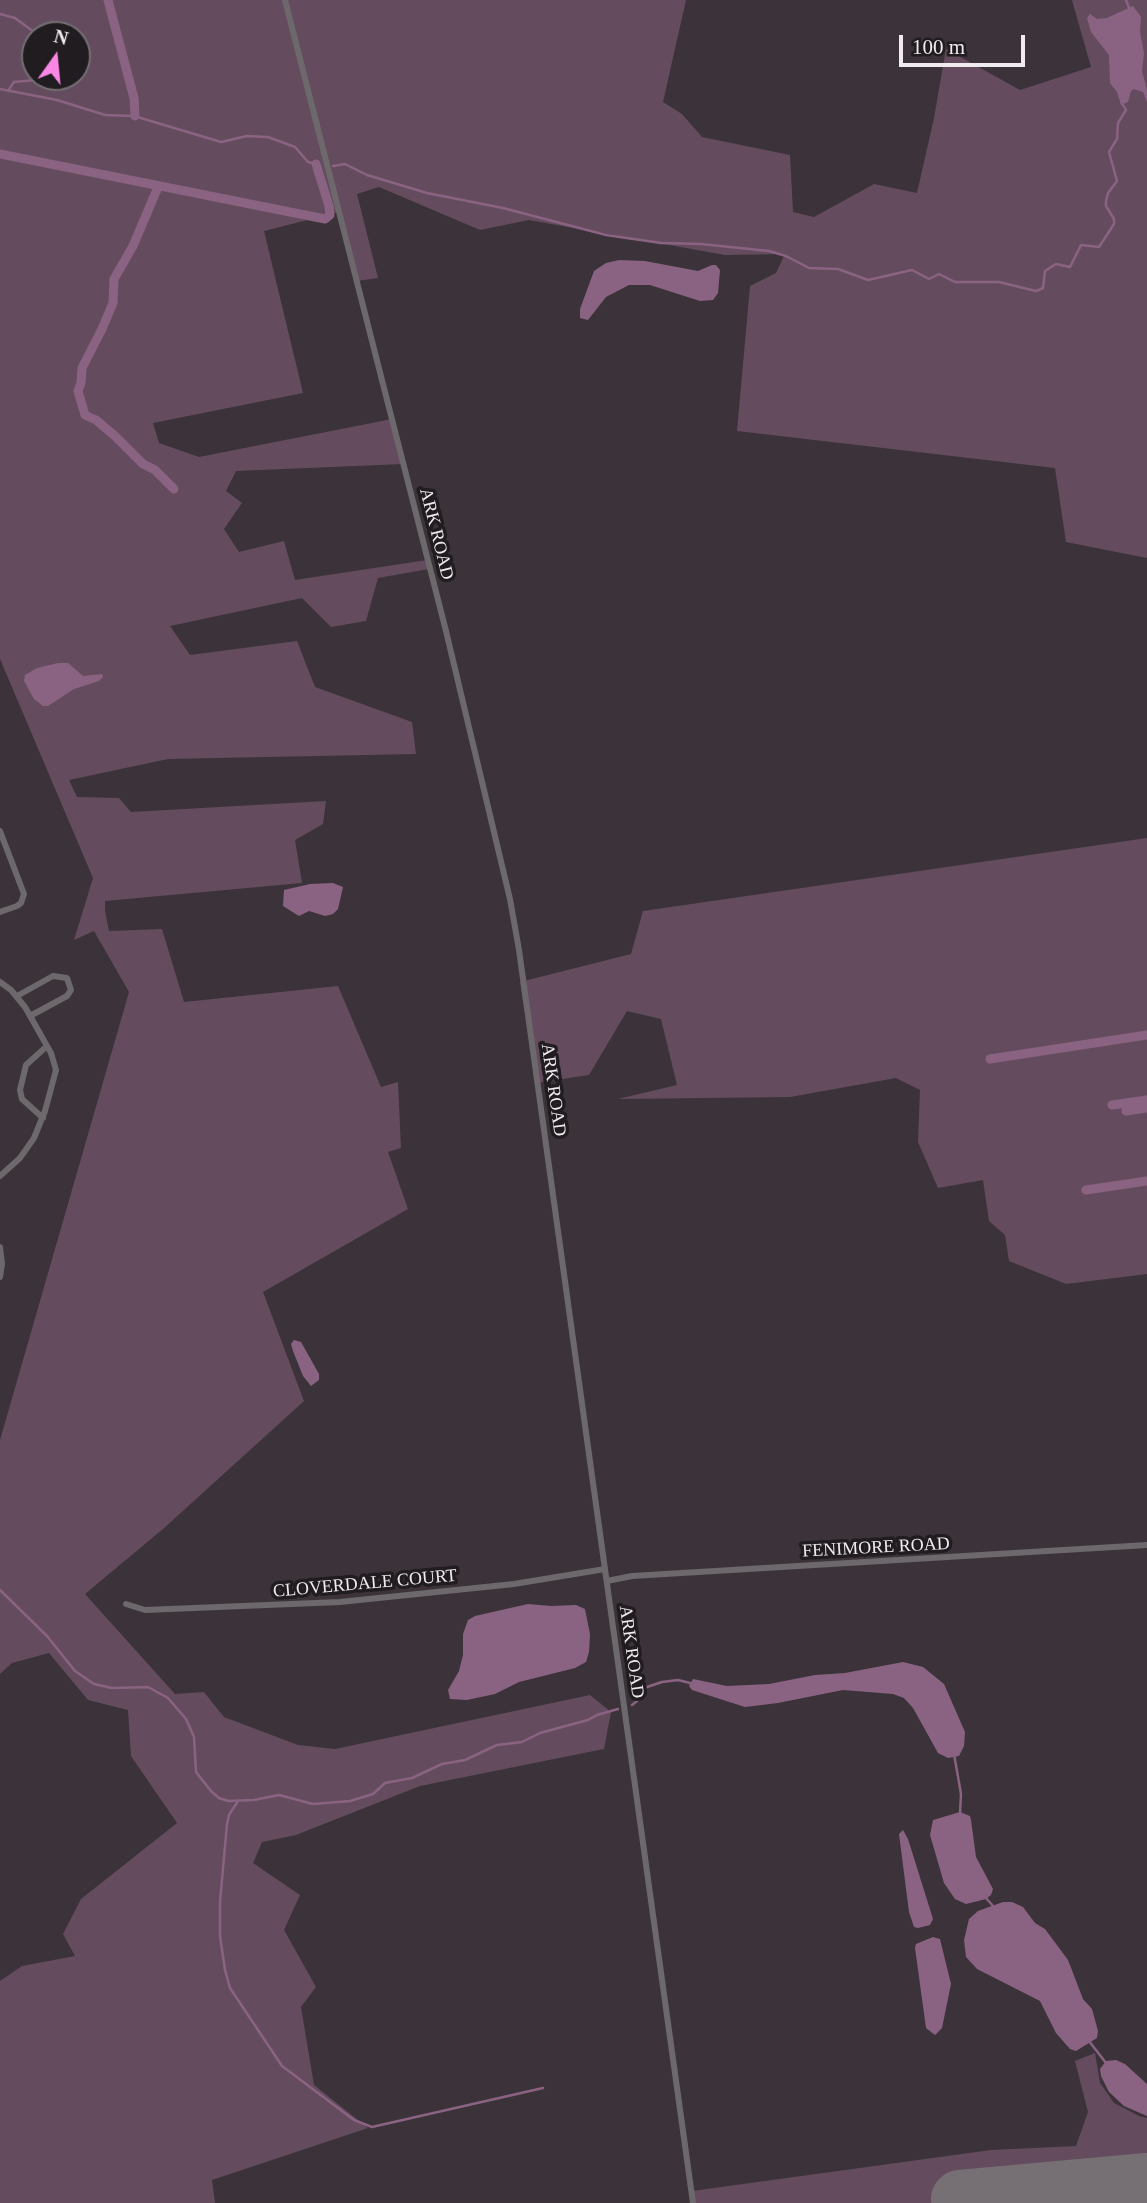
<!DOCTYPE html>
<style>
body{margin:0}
#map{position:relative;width:1147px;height:2203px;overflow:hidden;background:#3b3339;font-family:Georgia,serif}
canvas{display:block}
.north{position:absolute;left:21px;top:21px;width:70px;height:70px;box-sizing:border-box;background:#201c1f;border:2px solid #736f72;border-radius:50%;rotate:15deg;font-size:19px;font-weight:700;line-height:28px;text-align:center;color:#f0ebef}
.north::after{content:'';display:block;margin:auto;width:24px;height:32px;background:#fb87e5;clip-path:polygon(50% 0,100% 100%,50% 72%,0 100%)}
.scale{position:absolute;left:899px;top:35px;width:126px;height:32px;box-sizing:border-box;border:4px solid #f0ebef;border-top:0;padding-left:9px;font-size:21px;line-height:24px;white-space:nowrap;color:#f0ebef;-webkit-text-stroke:5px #201c1f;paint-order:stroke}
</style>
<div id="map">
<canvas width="1147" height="2203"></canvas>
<div class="north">N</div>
<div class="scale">100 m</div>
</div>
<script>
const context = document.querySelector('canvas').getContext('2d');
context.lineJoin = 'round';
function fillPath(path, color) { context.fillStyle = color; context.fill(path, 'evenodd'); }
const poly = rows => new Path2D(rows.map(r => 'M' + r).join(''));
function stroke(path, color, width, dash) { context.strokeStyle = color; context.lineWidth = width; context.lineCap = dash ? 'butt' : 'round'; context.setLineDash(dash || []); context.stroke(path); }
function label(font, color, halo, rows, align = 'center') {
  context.font = font + ' Georgia,serif'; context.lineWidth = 7; context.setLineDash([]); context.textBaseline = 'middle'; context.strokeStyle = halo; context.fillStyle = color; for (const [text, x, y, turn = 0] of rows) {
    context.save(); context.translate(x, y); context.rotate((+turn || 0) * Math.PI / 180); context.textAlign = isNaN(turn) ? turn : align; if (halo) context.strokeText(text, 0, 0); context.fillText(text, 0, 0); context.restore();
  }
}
fillPath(poly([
 [0,0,686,0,663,102,682,114,702,137,790,155,793,212,814,217,874,184,917,193,934,118,946,49,1020,90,1091,67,1072,0,1147,0,1147,558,1066,542,1055,468,737,431,750,286,776,273,785,254,725,255,529,220,480,230,379,187,357,194,378,278,357,281,339,212,264,231,303,393,153,423,159,443,199,457,392,419,403,464,236,471,226,491,242,503,224,529,239,552,284,541,295,580,427,560,429,569,378,578,366,621,331,627,302,598,170,626,190,655,297,641,315,687,412,722,416,754,168,759,69,780,77,797,119,798,131,812,326,801,323,824,295,840,302,883,105,901,105,911,109,931,162,929,184,1002,338,986,381,1087,398,1082,401,1148,388,1152,408,1209,263,1292,304,1401,163,1529,85,1594,175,1694,204,1692,224,1717,298,1745,335,1749,590,1695,611,1712,604,1749,420,1786,296,1835,262,1842,253,1863,300,1895,284,1930,316,1987,301,2007,314,2085,368,2128,212,2180,215,2203,0,2203,0,1981,22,1966,75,1956,63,1934,81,1899,177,1823,131,1756,128,1710,88,1700,49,1653,12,1663,0,1674,0,1440,129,992,94,931,74,940,93,878,0,659],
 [35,35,77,35,77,77,35,77],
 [1147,838,1147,1274,1066,1284,1009,1261,1005,1235,989,1221,983,1180,938,1188,918,1142,920,1090,896,1078,790,1097,618,1099,677,1085,661,1019,627,1011,589,1075,536,1083,520,982,631,954,643,911],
 [1095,2053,1100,2083,1114,2103,1139,2116,1147,2118,1147,2203,693,2203,692,2191,991,2150,1076,2146,1088,2112,1075,2061]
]), '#644c5e');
fillPath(poly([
 [1133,6,1141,17,1140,32,1144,53,1142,71,1147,90,1147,102,1143,92,1134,89,1131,91,1128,102,1121,105,1117,92,1110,83,1109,55,1091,32,1087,18,1090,14,1097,19,1107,18],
 [619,260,645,261,698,271,712,265,716,265,720,270,718,293,713,300,700,301,650,285,629,285,606,297,588,320,580,318,580,309,594,271,606,263],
 [58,663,68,663,83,676,102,674,103,677,99,681,74,689,48,706,43,706,34,699,24,681,25,675,37,668],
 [333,883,343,887,338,909,333,914,325,916,309,911,299,916,283,906,284,890,310,884],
 [294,1340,301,1342,319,1374,319,1380,311,1386,303,1376,293,1351,291,1344],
 [528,1604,551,1606,576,1605,585,1609,590,1634,589,1652,586,1662,575,1668,519,1682,495,1694,467,1700,450,1699,448,1690,459,1671,463,1655,463,1634,468,1620,475,1616],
 [903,1662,923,1667,944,1684,965,1732,964,1746,959,1756,948,1758,938,1753,913,1708,904,1698,893,1694,843,1690,778,1703,745,1707,692,1690,689,1686,693,1679,727,1686,769,1684,815,1675,845,1673],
 [960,1812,970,1816,971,1820,976,1857,993,1889,991,1895,986,1899,966,1904,955,1899,944,1883,930,1835,933,1820],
 [903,1830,908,1839,933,1919,930,1925,918,1928,914,1927,909,1912,899,1834],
 [1003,1902,1012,1902,1023,1907,1035,1923,1045,1929,1068,1960,1083,1999,1092,2009,1098,2031,1097,2038,1076,2051,1070,2049,1056,2033,1040,2001,977,1969,966,1957,964,1940,969,1919,978,1911],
 [933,1937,940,1939,951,1984,942,2028,935,2035,926,2028,915,1948,916,1944],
 [1116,2060,1125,2064,1147,2084,1147,2116,1124,2106,1109,2092,1101,2076,1100,2069,1106,2061]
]), '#8b6382');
stroke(poly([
 [1126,0,1130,10],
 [0,14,15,18,38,35],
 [0,89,57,100,105,115,134,116,221,142,247,136,268,137,295,147,308,162,316,164],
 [8,91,14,82,35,80,37,77],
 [333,166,345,164,367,175,427,193,503,208,606,235,661,243,701,244,769,251,786,256,809,268,838,269,868,280,912,270,929,279,939,274,955,282,999,282,1036,291,1043,288,1045,271,1056,264,1070,267,1081,245,1099,247,1114,224,1114,219,1106,206,1106,201,1108,193,1117,181,1109,152,1117,139,1118,123,1126,110,1122,103],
 [0,1590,47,1636,75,1671,94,1684,112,1688,148,1687,168,1698,186,1719,194,1737,196,1772,211,1791,219,1798,228,1801,254,1800,279,1795,313,1804,350,1801,373,1794,385,1783,412,1778,442,1764,465,1760,497,1745,522,1742,540,1733,588,1720,597,1715,618,1709],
 [632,1705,637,1701,644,1688,662,1682,678,1680,690,1683],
 [954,1754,961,1794,960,1813],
 [238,1801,229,1815,227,1824,220,1902,220,1936,225,1970,230,1988,282,2066,354,2120,372,2127,543,2088],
 [985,1897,994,1907],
 [1089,2041,1106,2063]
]), '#8b6382', 2.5);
stroke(poly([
 [108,0,134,98,135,116],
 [0,154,325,219,330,215,329,206,316,164],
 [158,187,133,246,114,279,113,303,102,329,82,368,81,383,78,391,85,415,96,420,115,436,143,464,155,470,174,489],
 [990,1059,1147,1035],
 [1112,1105,1147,1100],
 [1126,1111,1147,1108],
 [1086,1190,1147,1181]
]), '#8b6382', 9);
stroke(poly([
 [960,2199,1147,2182]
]), '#767075', 58);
stroke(poly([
 [285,0,446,631,510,899,519,950,693,2203],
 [0,831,24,894,21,903,17,906,0,912],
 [0,982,11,990,25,1007,51,1053,56,1070,45,1111,34,1138,20,1158,0,1176],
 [17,996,53,976,67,978,71,990,67,996,30,1016],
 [43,1118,22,1099,20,1090,26,1065,47,1046],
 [0,1247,2,1264,0,1277],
 [607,1581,632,1576,1147,1545],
 [126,1604,145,1610,340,1602,514,1584,605,1569]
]), '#6c686b', 6);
label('18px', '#f0ebef', '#201c1f', [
 ["ARK ROAD",436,534,76],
 ["ARK ROAD",553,1090,82],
 ["FENIMORE ROAD",876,1548,-3],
 ["CLOVERDALE COURT",365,1584,-5],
 ["ARK ROAD",631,1652,82]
]);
</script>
